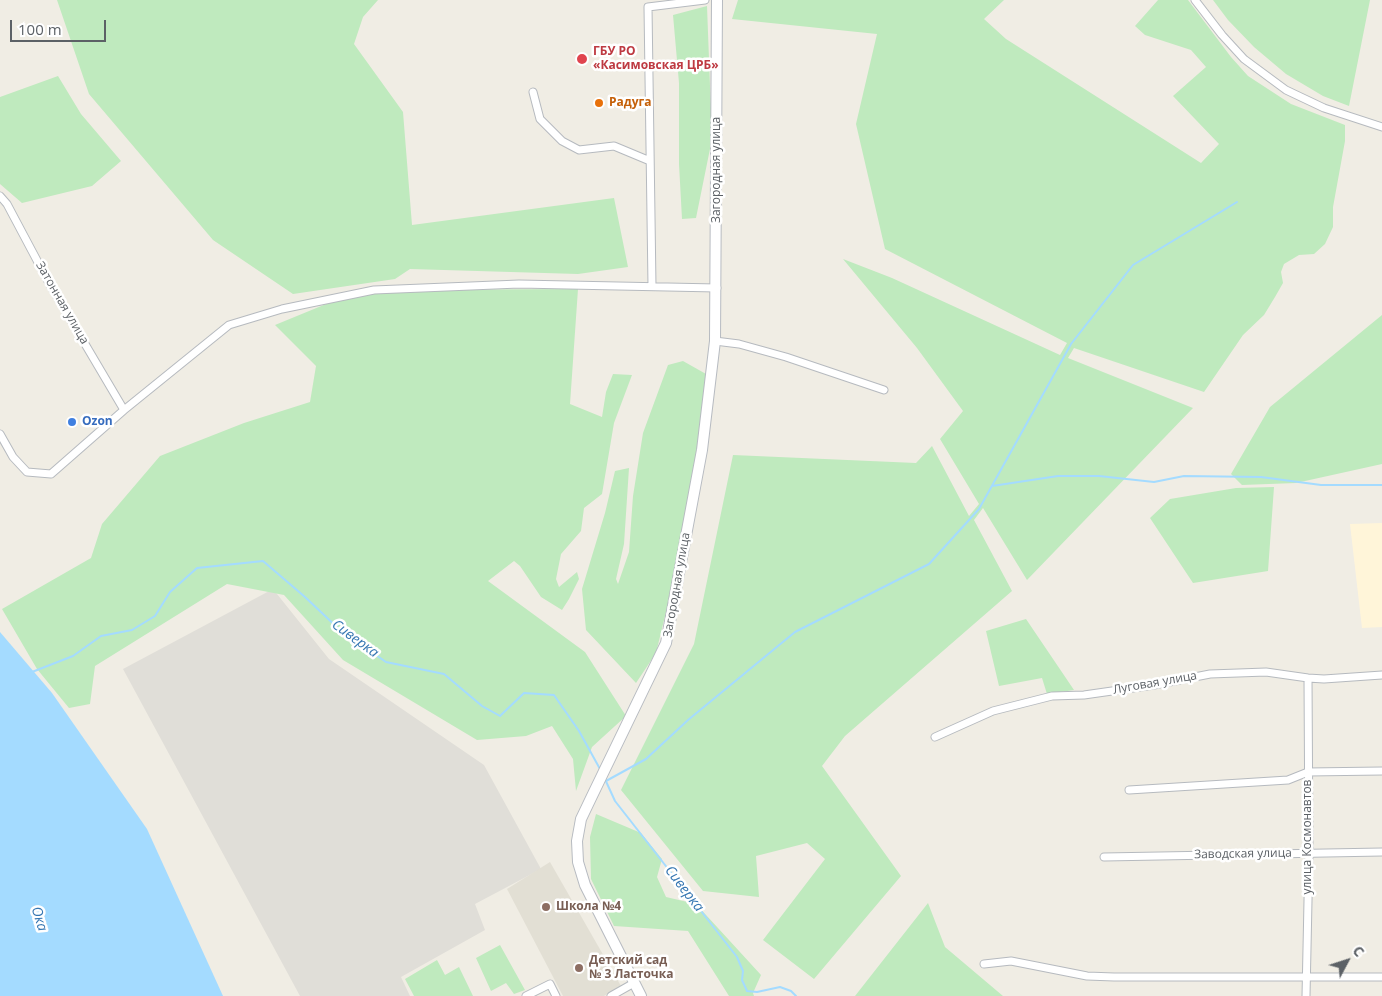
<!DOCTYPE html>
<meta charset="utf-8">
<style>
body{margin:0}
#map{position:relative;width:1382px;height:996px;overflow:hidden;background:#f0ede4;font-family:"Open Sans",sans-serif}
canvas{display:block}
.north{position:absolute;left:1322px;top:936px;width:50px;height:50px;-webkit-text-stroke:4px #fff;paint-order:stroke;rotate:50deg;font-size:14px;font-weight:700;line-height:20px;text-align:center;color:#5c6166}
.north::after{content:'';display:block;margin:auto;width:18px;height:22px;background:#5c6166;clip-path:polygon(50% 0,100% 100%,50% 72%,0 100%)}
.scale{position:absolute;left:10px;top:20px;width:96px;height:22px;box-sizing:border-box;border:2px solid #5c6166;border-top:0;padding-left:6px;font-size:15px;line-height:18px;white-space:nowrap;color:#5c6166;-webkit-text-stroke:4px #fff;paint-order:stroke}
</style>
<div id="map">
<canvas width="1382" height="996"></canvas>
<div class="north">С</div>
<div class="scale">100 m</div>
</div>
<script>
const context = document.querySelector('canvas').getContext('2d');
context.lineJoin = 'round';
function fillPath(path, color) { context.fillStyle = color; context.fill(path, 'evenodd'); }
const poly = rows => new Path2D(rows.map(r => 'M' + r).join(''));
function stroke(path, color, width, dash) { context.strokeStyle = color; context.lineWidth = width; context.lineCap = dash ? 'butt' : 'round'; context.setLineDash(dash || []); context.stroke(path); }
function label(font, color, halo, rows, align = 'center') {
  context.font = font + ' "Open Sans",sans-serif'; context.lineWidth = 5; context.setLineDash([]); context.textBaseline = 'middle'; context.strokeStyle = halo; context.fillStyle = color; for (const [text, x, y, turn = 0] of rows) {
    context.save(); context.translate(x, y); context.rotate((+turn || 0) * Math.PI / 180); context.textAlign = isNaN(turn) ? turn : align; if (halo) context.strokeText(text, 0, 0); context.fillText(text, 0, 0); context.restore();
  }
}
fillPath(poly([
 [1382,523,1382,627,1362,628,1350,524]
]), '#fff5d9');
fillPath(poly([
 [273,589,329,659,484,765,541,869,475,904,485,930,401,977,410,996,300,996,123,669]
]), '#e0ded8');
fillPath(poly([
 [550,862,621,986,604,996,563,996,507,889]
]), '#e2dfd4');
fillPath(poly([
 [57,0,378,0,363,17,354,44,403,112,412,225,614,198,628,267,578,274,410,269,395,279,293,294,213,240,89,94],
 [738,0,1004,0,984,19,1006,39,1201,163,1219,144,1173,96,1206,67,1191,50,1145,35,1135,26,1158,0,1188,0,1231,57,1248,76,1291,104,1345,125,1345,141,1333,207,1333,227,1325,244,1314,254,1299,255,1284,264,1281,272,1283,283,1275,297,1264,315,1243,335,1204,392,1074,348,1068,358,1193,408,1027,580,983,508,974,520,1012,591,845,736,822,766,901,876,814,979,763,940,825,859,807,843,756,856,759,897,703,891,621,790,694,644,733,455,916,463,932,446,969,516,979,504,940,439,963,411,917,348,843,259,892,278,1060,355,1067,343,885,249,856,124,877,34,732,19],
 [1213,0,1370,0,1349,106,1323,96,1286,74,1254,47,1228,20],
 [707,6,712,139,696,218,682,219,679,164,679,83,673,15],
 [58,76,81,114,121,161,92,186,22,203,0,184,0,97],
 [578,289,570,404,602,417,606,392,613,374,632,375,614,423,602,494,584,508,581,531,561,554,556,579,559,587,577,572,579,579,569,599,562,610,541,597,520,566,514,561,488,581,585,652,626,716,592,747,576,791,573,759,552,726,526,736,477,740,343,660,284,595,227,584,95,666,90,704,69,708,37,669,2,609,91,558,102,524,160,456,244,423,310,402,316,366,275,325,331,302,381,290],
 [1382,315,1382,464,1296,483,1242,485,1231,474,1270,407],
 [683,361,706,374,705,393,697,455,675,575,656,653,636,683,586,630,582,589,605,513,615,471,629,468,624,544,616,579,618,584,629,552,633,496,643,433,668,365],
 [1274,487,1268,571,1193,583,1150,518,1170,499,1236,488],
 [1026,619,1074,690,1047,694,1042,678,999,686,986,631],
 [596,814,641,833,662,859,657,877,666,897,696,904,761,975,753,993,754,996,729,996,688,931,614,926,591,879,590,837],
 [928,903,945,947,1003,996,855,996],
 [500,945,525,990,514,994,506,983,491,991,476,958],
 [437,960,445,975,459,967,473,996,414,996,405,979]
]), '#bfeabe');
fillPath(poly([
 [0,632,52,693,147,829,223,996,0,996]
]), '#a4dbff');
stroke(poly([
 [992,486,1058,476,1099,476,1154,482,1184,476,1261,477,1321,485,1382,485],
 [32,672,73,656,101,636,132,630,155,616,170,592,197,568,263,561,305,597,341,631,386,662,444,674,482,706,500,716,524,693,554,695,579,731,600,769],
 [604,777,615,801,737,957,743,971,742,980,747,991,757,992,780,987,791,991,796,996],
 [606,781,646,759,688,720,795,632,929,564,979,509,1071,344,1133,265,1237,202]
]), '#a4dbff', 2);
const street = poly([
 [1195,0,1222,35,1244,59,1286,90,1324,108,1382,127],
 [533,92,540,119,562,141,579,150,614,146,650,161],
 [0,196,7,204,49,283,124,410],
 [652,286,648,7,705,0],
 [715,341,739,344,786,357,884,390],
 [0,434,13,457,27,472,51,474,124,410,229,325,282,309,374,290,519,284,717,288],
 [935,737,993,711,1052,696,1084,695,1154,685,1210,674,1266,672,1308,678,1324,679,1382,675],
 [1129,790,1288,780,1308,772,1382,771],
 [1104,857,1382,852],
 [984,964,1011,961,1087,976,1114,977,1382,977],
 [526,996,550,984,556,996],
 [611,996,634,983],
 [1306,996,1309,853,1308,678]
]);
const secondary = poly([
 [641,996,585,885,578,862,577,841,581,819,592,796,666,643,702,450,715,341,717,0]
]);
stroke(street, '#b6babf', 9);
stroke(secondary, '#b7bbc1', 12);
stroke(street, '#fff', 7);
stroke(secondary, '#fff', 10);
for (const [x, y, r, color] of [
 [582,59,6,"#e0444e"],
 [599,103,5,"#e8710a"],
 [72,422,5,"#3f7fe0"],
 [546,907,5,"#8d6e63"],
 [579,968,5,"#8d6e63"]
]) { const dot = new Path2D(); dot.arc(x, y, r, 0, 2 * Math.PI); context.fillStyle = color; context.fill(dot); stroke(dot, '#fff', 2); }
label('bold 12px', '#be3a42', '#fff', [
 ["ГБУ РО",593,52],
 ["«Касимовская ЦРБ»",593,66]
], 'left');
label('bold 12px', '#c56008', '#fff', [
 ["Радуга",609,103]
], 'left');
label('12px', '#5c6166', '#fff', [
 ["Загородная улица",717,170,-90],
 ["Затонная улица",62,303,60],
 ["Загородная улица",677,585,-80],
 ["Луговая улица",1155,683,-10],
 ["улица Космонавтов",1308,837,-90],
 ["Заводская улица",1243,854,-1]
]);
label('bold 12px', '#366cbe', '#fff', [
 ["Ozon",82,422]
], 'left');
label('bold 12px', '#785e54', '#fff', [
 ["Школа №4",556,907],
 ["Детский сад",589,961],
 ["№ 3 Ласточка",589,975]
], 'left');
label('italic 14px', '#3576b2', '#fff', [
 ["Сиверка",355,639,36],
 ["Сиверка",684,889,52],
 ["Ока",39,919,73]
]);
</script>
